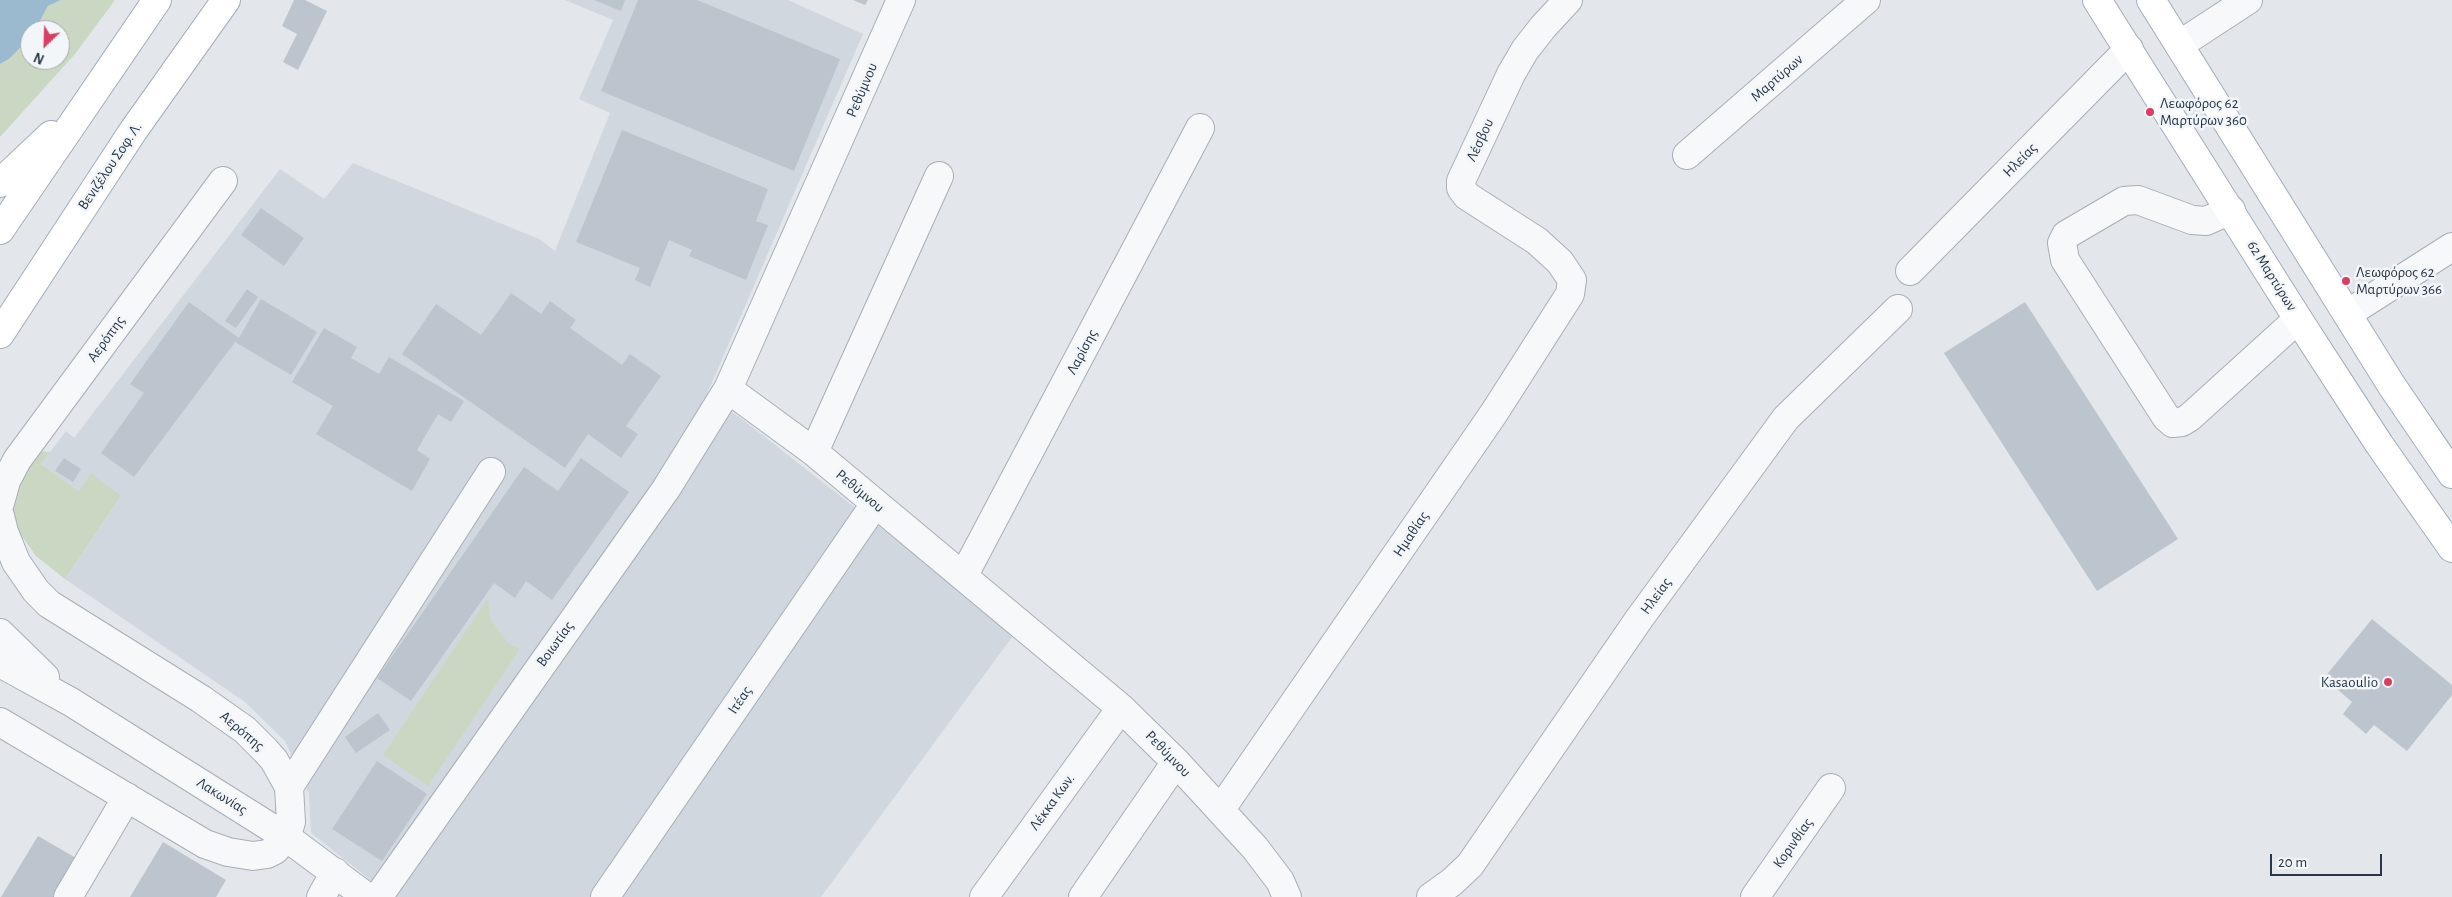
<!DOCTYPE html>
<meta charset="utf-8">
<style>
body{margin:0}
#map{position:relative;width:2452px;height:897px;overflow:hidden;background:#e3e7ec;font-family:"Alegreya Sans",sans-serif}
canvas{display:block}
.north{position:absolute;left:20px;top:20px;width:50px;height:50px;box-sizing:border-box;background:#f3f6f9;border:1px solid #a2a9b2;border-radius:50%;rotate:204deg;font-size:14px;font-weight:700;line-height:20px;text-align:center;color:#293647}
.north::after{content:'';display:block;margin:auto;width:18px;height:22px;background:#dc3e63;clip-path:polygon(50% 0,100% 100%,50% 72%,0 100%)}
.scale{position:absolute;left:2270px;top:854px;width:112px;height:22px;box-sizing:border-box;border:2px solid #293647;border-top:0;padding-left:6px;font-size:15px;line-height:18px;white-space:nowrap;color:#293647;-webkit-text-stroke:4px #f3f6f9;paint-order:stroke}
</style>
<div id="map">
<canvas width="2452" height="897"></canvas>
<div class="north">N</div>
<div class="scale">20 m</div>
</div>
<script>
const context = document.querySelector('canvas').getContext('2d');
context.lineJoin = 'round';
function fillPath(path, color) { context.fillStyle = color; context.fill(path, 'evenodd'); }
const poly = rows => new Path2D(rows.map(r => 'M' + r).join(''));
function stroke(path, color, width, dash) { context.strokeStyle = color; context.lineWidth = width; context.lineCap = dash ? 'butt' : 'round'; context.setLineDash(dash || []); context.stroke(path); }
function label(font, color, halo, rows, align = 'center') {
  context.font = font + ' "Alegreya Sans",sans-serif'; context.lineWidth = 5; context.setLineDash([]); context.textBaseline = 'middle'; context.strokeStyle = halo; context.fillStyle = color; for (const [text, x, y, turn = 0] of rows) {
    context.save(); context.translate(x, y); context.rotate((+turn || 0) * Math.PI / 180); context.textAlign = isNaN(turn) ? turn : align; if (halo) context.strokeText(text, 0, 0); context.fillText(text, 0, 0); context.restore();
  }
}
fillPath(poly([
 [565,0,788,0,863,34,707,394,747,423,1015,633,821,897,392,897,311,833,309,794,285,741,245,702,65,579,121,496,79,491,41,464,66,431,74,438,280,169,324,199,353,163,539,239,555,251,610,113,579,99,613,20]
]), '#d1d7df');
fillPath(poly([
 [61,0,115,0,75,54,0,137,0,64,9,59,30,38,30,60,60,60,60,30,35,30,48,6],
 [40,451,50,452,41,464,79,491,91,473,121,496,65,579,36,556,16,528,11,505,12,489],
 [488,598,490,619,509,644,520,649,428,786,383,755]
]), '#cad7c3');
fillPath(poly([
 [0,0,61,0,48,6,35,30,30,30,30,38,9,59,0,64]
]), '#9bb9cf');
fillPath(poly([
 [294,0,305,0,327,11,298,70,283,62,297,34,282,26],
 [594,0,625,0,621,11],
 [638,0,697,0,840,59,794,171,601,91],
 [853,0,868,0,865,5],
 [622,130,768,189,756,221,768,225,746,280,689,256,692,250,669,240,650,287,635,280,640,268,576,242],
 [261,208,304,238,284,266,241,235],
 [247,289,258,297,236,328,225,321],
 [511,293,541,314,550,301,576,320,570,328,622,365,630,354,661,376,626,426,638,434,621,458,588,434,565,468,402,354,436,304,481,335],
 [261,299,317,332,291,375,235,342,134,477,101,453,144,393,130,384,189,302,239,338],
 [2025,302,2178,539,2097,591,1944,353],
 [324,328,357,347,351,358,379,374,389,357,464,401,451,422,438,414,417,450,430,459,412,491,316,434,333,406,292,382],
 [64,458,81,469,73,482,55,471],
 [581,458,629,492,552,600,526,581,515,598,494,583,411,701,377,678,524,467,558,491],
 [2372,619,2452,685,2452,695,2407,751,2374,725,2366,734,2343,714,2352,702,2324,678],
 [378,713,390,730,356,753,345,737],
 [377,761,427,794,382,861,332,829],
 [38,836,76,858,54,897,1,897],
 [163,842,226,880,216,897,130,897]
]), '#bcc4cd');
const minor = poly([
 [901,0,728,389,814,452,1121,708,1176,762,1255,848,1280,881,1287,897],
 [2179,45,2248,0],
 [1687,155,1866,0],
 [2231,210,2206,221,2192,220,2138,200,2124,201,2066,235,2062,243,2065,260,2166,417,2173,423,2182,422,2190,417,2298,319],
 [1910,271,2129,49],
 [2347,314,2452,247],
 [814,452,939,176],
 [0,503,6,481,17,460,223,181],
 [0,516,4,532,16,562,36,591,49,604,201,699,245,730,265,750,274,760,289,787,291,822,286,837,275,850,267,854,253,856,228,852,205,844,0,722],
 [964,575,1200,128],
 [0,633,45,677],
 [0,663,71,702,286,837,367,897],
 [289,787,491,472],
 [1221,809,1494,413,1570,294,1572,280,1560,262,1537,241,1467,196,1461,188,1461,181,1511,74,1525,50,1543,27,1568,0],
 [68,897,127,797],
 [321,897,335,872],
 [378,897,666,489,728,389],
 [605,897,875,504],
 [984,897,1121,708],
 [1083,897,1176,762],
 [1431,897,1452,882,1470,865,1639,619,1786,418,1898,309],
 [1755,897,1831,788]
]);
const major = poly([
 [2097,0,2298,319,2379,444,2452,548],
 [2151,0,2392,386,2452,474],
 [0,183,51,135],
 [0,230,157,0],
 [0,334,133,131,226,0]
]);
stroke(minor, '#a7aeb7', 30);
stroke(major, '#a1adb9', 30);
stroke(minor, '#f6f8fa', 28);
stroke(major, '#fff', 28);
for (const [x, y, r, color] of [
 [2150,112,5,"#dc3e63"],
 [2346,281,5,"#dc3e63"],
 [2388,682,5,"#dc3e63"]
]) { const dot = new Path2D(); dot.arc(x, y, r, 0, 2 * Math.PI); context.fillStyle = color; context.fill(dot); stroke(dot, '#f3f6f9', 2); }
label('15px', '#293647', '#f3f6f9', [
 ["Μαρτύρων",1777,78,-41],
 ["Ρεθύμνου",862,90,-67],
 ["Λέσβου",1480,140,-65],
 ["Ηλείας",2020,160,-45],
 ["Βενιζέλου Σοφ. Λ.",110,166,-56],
 ["62 Μαρτύρων",2272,276,58],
 ["Αερόπης",106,339,-54],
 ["Λαρίσης",1082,352,-62],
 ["Ρεθύμνου",860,491,40],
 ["Ημαθίας",1411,534,-56],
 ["Ηλείας",1656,596,-54],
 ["Βοιωτίας",555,644,-54],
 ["Ιτέας",740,700,-56],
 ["Αερόπης",242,731,40],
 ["Ρεθύμνου",1168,754,46],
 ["Λακωνίας",222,796,32],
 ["Λέκκα Κων.",1052,802,-54],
 ["Κορινθίας",1793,843,-55]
]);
label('15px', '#293647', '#f3f6f9', [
 ["Λεωφόρος 62",2160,103],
 ["Μαρτύρων 360",2160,120],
 ["Λεωφόρος 62",2356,272],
 ["Μαρτύρων 366",2356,289],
 ["Kasaoulio",2378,682,"right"]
], 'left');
</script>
